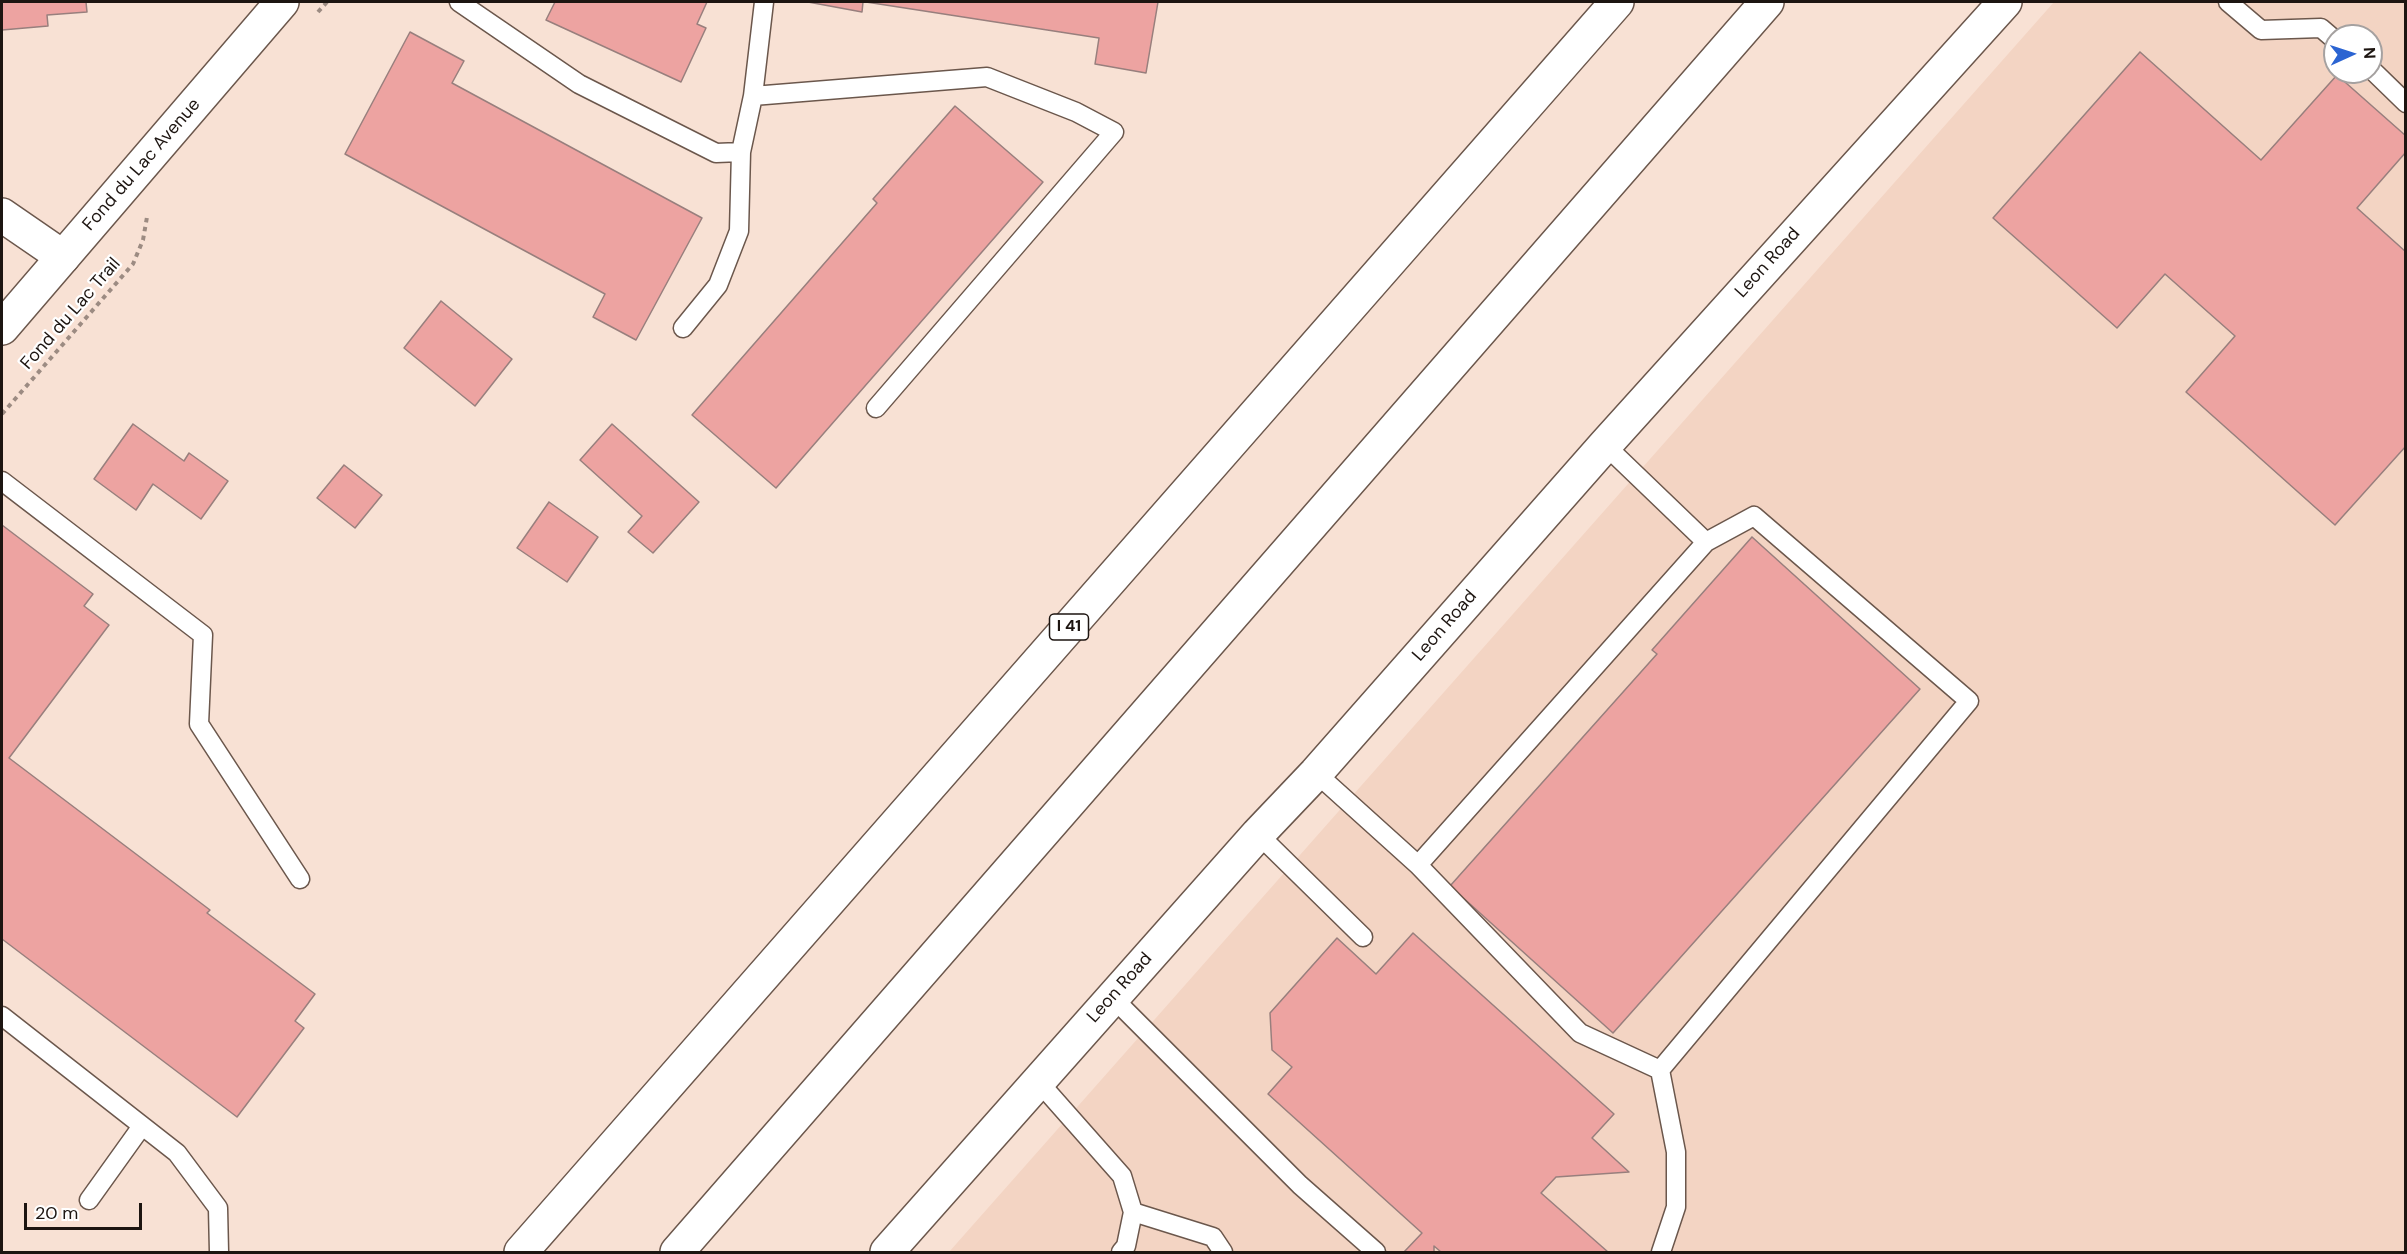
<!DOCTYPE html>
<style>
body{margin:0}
#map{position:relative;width:2407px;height:1254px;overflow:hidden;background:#f8e1d4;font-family:"DM Sans",sans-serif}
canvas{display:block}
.frame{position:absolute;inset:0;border:3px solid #1d1511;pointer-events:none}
.north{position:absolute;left:2323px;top:24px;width:60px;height:60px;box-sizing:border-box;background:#fff;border:2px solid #a5a1a0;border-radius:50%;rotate:87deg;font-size:16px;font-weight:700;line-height:24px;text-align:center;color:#1d1511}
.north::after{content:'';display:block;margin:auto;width:21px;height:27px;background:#2b64d2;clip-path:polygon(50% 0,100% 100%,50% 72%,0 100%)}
.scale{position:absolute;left:24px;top:1203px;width:118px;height:27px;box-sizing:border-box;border:3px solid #1d1511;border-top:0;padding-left:8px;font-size:18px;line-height:21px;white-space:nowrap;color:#1d1511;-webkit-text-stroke:4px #fff;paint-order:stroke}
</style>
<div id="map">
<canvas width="2407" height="1254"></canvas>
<div class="frame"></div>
<div class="north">N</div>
<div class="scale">20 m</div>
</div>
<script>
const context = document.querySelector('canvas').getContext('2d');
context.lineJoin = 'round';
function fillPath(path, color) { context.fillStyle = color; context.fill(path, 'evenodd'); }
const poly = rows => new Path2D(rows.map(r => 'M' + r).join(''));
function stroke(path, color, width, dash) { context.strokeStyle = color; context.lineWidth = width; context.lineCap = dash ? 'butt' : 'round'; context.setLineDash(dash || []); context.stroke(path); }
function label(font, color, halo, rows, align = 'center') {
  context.font = font + ' "DM Sans",sans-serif'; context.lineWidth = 4.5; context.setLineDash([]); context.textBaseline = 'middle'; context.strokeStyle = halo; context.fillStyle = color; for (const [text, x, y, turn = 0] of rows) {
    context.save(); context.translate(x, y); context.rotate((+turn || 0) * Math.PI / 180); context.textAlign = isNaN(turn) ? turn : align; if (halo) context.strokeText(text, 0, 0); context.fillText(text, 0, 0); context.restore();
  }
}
fillPath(poly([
 [2054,2,2405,2,2405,1252,949,1252],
 [2335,36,2371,36,2371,72,2335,72]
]), '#f3d4c3');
const building = poly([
 [2,2,86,2,87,12,47,15,48,26,2,30,2,2],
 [555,2,707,2,697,24,706,28,681,82,546,20,555,2],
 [808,2,863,2,862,12,808,2],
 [866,2,1158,2,1146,73,1095,64,1099,38,866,2],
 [410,32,464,61,452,83,702,218,636,340,593,317,605,294,345,154,410,32],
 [2140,52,2261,160,2337,75,2406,136,2406,152,2357,208,2406,252,2406,446,2335,525,2186,392,2235,336,2165,274,2117,328,1993,218,2140,52],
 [955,106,1043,182,776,488,692,415,877,203,873,199,955,106],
 [441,301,512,359,475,406,404,348,441,301],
 [133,424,184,461,189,453,228,481,201,519,153,484,136,510,94,479,133,424],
 [612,424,699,502,653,553,628,532,642,516,580,460,612,424],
 [344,465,382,495,355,528,317,498,344,465],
 [549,502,598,537,567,582,517,548,549,502],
 [2,525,93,594,84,606,109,625,9,758,210,910,207,913,315,994,295,1021,304,1028,237,1117,2,939,2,525],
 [1752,537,1920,689,1613,1033,1450,886,1657,654,1652,650,1752,537],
 [1413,933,1614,1114,1592,1138,1629,1172,1556,1177,1541,1193,1608,1252,1441,1252,1434,1246,1434,1252,1404,1252,1422,1233,1268,1094,1292,1067,1272,1050,1270,1013,1337,938,1376,974,1413,933]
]);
fillPath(building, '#eda3a1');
stroke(building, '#987f7d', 1.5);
const service = poly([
 [459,2,579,84,716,153,741,152,753,96,987,77,1076,112,1114,132,876,408],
 [2228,2,2261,30,2321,28,2335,40],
 [2371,69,2406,103],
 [753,96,764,2],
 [683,328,718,285,739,231,741,152],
 [2,481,203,635,199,724,300,879],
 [1316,773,1418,865,1706,542,1605,445],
 [1258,834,1363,937],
 [1418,865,1580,1033,1660,1070,1969,701,1754,516,1706,542],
 [1112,997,1300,1185,1376,1252],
 [2,1016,177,1153,218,1208,219,1252],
 [1660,1070,1676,1152,1676,1207,1661,1252],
 [1038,1081,1122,1176,1133,1212,1126,1246,1121,1252],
 [89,1200,142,1126],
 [1133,1212,1213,1237,1223,1252]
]);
const minor = poly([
 [2,215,63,257],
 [887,1252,1258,834,1316,773,1605,445,2005,2]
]);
const tertiary = poly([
 [2,328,282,2]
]);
const motorway = poly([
 [521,1252,1617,2],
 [677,1252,1767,2]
]);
stroke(service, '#6b574c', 21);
stroke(minor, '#6b574c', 36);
stroke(tertiary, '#6b574c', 36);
stroke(motorway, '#6b574c', 36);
stroke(poly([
 [318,12,327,2],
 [2,414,133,264,143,240,147,217]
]), '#9c8b82', 4, [4.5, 4.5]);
stroke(service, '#fff', 18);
stroke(minor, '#fff', 33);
stroke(tertiary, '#fff', 33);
stroke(motorway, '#fff', 33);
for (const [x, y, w] of [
 [1069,627,39]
]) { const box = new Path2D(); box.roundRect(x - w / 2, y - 13, w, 26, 4.5); context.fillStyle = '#fff'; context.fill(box); stroke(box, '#1d1511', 1.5); }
label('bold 16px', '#1d1511', null, [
 ["I 41",1069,627]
]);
label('18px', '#1d1511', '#fff', [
 ["Fond du Lac Avenue",142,165,-49],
 ["Leon Road",1768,263,-48],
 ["Fond du Lac Trail",71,314,-49],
 ["Leon Road",1445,626,-49],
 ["Leon Road",1120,988,-48]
]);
</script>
